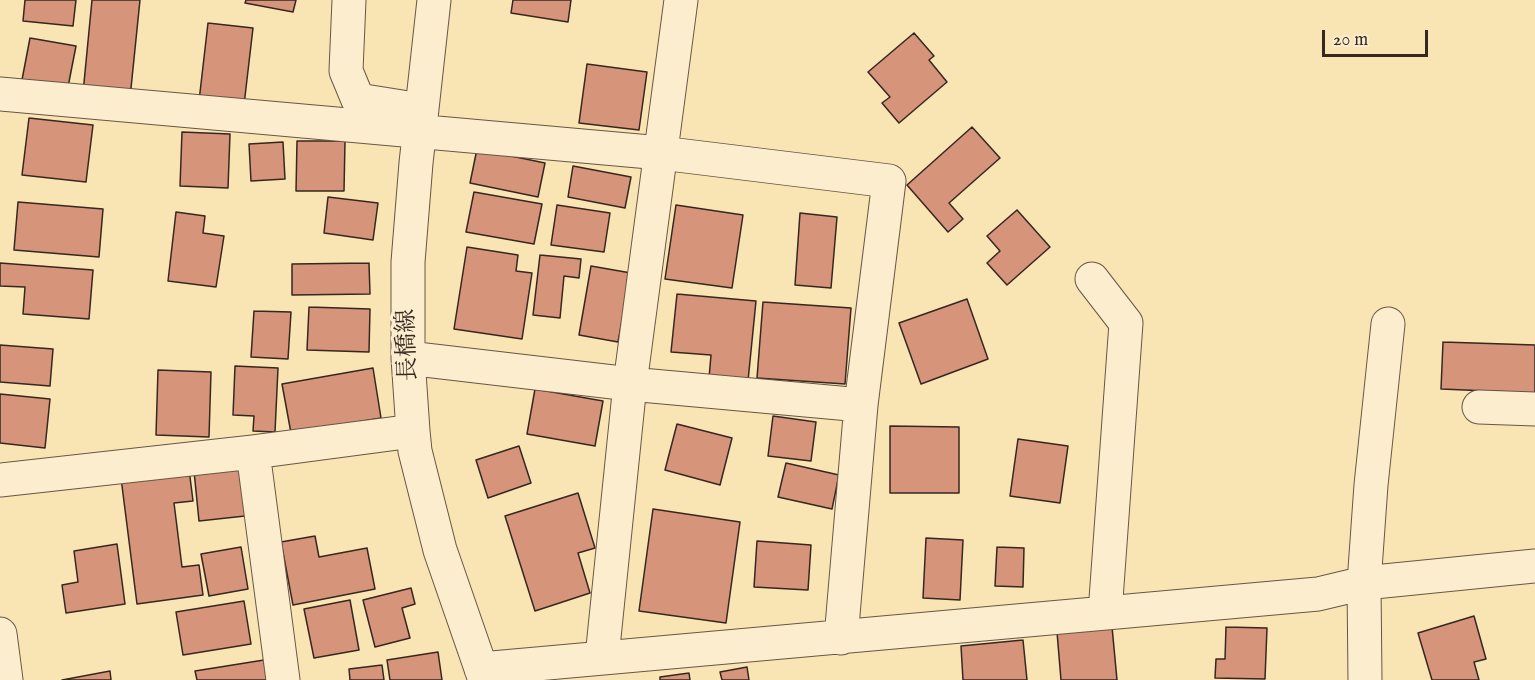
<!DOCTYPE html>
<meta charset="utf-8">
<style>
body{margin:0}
#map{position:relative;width:1535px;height:680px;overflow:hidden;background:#f9e4b4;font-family:"IM FELL English",serif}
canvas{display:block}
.scale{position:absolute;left:1322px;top:30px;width:106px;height:27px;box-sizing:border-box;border:3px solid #362720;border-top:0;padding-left:8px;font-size:18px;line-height:21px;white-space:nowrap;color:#362720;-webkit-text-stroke:4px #fbedce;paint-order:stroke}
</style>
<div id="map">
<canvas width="1535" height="680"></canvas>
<div class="scale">20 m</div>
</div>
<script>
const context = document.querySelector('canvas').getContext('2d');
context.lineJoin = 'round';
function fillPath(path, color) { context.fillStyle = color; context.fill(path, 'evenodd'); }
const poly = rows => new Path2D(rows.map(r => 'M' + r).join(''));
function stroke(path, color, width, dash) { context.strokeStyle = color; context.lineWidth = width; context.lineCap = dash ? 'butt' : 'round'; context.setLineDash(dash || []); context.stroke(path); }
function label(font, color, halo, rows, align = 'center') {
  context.font = font + ' "IM FELL English","Noto Serif JP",serif'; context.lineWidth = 6; context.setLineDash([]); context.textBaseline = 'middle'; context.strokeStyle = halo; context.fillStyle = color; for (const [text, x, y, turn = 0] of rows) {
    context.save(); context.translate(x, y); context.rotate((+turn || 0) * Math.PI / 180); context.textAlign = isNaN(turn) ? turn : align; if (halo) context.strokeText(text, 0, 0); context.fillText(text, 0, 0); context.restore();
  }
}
const building = poly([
 [25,0,76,0,73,26,23,21,25,0],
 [92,0,140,0,130,98,83,93,92,0],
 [246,0,296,0,293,12,245,3,246,0],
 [513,0,571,0,568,22,511,13,513,0],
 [208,23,253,28,244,105,199,101,208,23],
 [914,33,934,56,929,60,947,82,899,123,882,103,890,97,868,72,914,33],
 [30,38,76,46,67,92,21,85,30,38],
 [587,64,647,72,639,130,579,123,587,64],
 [29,118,93,125,86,182,22,175,29,118],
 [972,127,1000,158,949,203,963,219,948,232,907,185,972,127],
 [182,132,230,134,228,188,180,186,182,132],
 [297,141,345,141,344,191,296,191,297,141],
 [283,142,285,179,251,181,249,144,283,142],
 [477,149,545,163,538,197,470,183,477,149],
 [573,166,631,177,625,208,568,197,573,166],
 [474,192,542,204,534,244,466,232,474,192],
 [328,197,378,203,373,240,324,233,328,197],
 [18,202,103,209,99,257,14,250,18,202],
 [557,205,610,213,604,252,551,245,557,205],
 [676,205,743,215,732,288,665,279,676,205],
 [1017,210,1050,247,1007,285,987,263,1000,251,987,236,1017,210],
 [176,212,205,216,203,233,224,236,216,287,168,281,176,212],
 [800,213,837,217,831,288,795,285,800,213],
 [467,247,518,255,516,271,532,273,522,339,454,329,467,247],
 [540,255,581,259,579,278,564,276,560,318,533,315,540,255],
 [0,263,93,270,89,319,23,314,25,287,0,286,0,263],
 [369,263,370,294,292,295,292,264,369,263],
 [591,266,631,273,618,342,579,335,591,266],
 [677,294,756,301,748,381,709,378,711,355,671,352,677,294],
 [967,299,988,359,921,384,899,323,967,299],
 [763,302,851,308,845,384,757,378,763,302],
 [309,307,370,309,369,352,307,350,309,307],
 [254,311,291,312,288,359,251,357,254,311],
 [1443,342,1535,345,1535,393,1441,389,1443,342],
 [0,345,53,349,50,386,0,382,0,345],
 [235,366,278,368,275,432,253,431,254,416,233,415,235,366],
 [373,368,381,418,291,433,282,384,373,368],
 [158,370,211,372,209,437,156,435,158,370],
 [535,389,603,401,595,446,527,434,535,389],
 [0,394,50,399,45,448,0,443,0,394],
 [773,416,816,422,811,461,768,456,773,416],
 [677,424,732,438,720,485,665,470,677,424],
 [890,426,959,427,959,493,890,493,890,426],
 [1018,439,1068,446,1060,503,1010,496,1018,439],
 [519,446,531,483,488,498,476,460,519,446],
 [786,463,839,475,832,509,778,497,786,463],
 [241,467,245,516,199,521,194,471,241,467],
 [189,469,193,501,174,503,182,567,199,565,203,595,137,604,121,478,189,469],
 [578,493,595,548,578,553,590,593,535,611,505,516,578,493],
 [653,509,740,522,726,623,639,611,653,509],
 [315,536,319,557,367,548,375,589,293,605,281,542,315,536],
 [926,538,963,540,960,600,923,598,926,538],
 [757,541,811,545,808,590,754,587,757,541],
 [117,544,125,604,66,613,62,585,78,582,74,551,117,544],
 [241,547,248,589,209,596,201,554,241,547],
 [997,547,1024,548,1023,587,995,586,997,547],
 [411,588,415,604,402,608,410,638,375,647,363,600,411,588],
 [350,600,359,650,314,658,304,609,350,600],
 [244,601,251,644,183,655,176,612,244,601],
 [1111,616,1117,680,1061,680,1056,620,1111,616],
 [1474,616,1486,659,1474,662,1479,680,1432,680,1418,633,1474,616],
 [1226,627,1267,628,1265,679,1215,678,1216,659,1225,659,1226,627],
 [1023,640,1027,680,963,680,961,646,1023,640],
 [438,652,442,680,390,680,387,660,438,652],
 [264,660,267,680,197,680,195,671,264,660],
 [382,665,384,680,350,680,349,669,382,665],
 [747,667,749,680,722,680,720,672,747,667],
 [110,671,111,680,62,680,110,671],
 [689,673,690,680,660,680,660,677,689,673]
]);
fillPath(building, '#d6947b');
stroke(building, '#362720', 1.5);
const minor = poly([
 [349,0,346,71,358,100,421,110],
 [434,0,416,163,408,262,408,358,413,431,415,451,440,550,485,680],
 [0,94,661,153,889,181,861,405,841,638],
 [1092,279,1126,323,1105,613],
 [408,358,630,384,861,405],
 [1479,407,1535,409],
 [253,452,283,680],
 [0,480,253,452,413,431],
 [0,634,6,680],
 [602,657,630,384,681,0],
 [481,669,1318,594,1364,583,1535,566],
 [1365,680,1364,583,1371,485,1388,324]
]);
stroke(minor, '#675645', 35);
stroke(minor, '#fbedce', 33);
label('24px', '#362720', '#fbedce', [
 ["長橋線",409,345,-92]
]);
</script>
